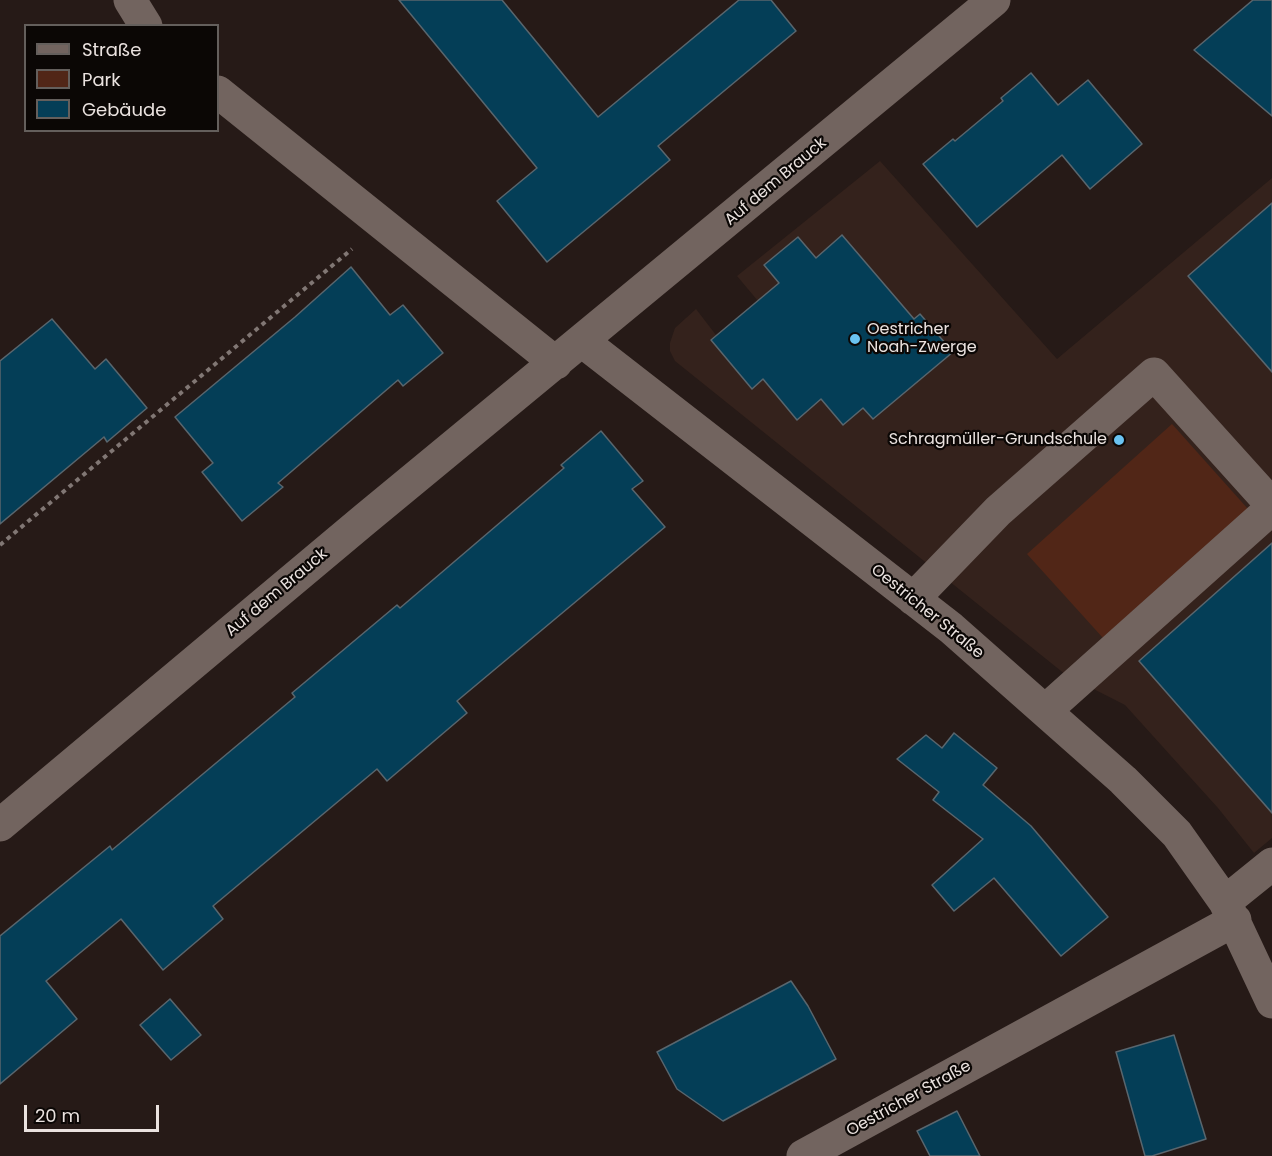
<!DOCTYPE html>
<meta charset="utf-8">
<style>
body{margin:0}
#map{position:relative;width:1272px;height:1156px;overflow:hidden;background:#261a17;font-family:Poppins,sans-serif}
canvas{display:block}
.legend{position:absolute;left:24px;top:24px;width:195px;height:108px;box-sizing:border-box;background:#0b0705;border:2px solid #645f5c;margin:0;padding:8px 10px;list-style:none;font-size:18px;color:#eae2df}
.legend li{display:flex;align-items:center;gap:12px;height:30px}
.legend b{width:30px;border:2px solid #645f5c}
.scale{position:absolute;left:24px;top:1105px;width:135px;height:27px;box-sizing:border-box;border:3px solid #eae2df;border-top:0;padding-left:8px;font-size:18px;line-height:21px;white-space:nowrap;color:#eae2df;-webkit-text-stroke:4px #0b0705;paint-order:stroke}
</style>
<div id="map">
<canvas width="1272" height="1156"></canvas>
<ul class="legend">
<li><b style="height:8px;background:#72645f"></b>Straße</li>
<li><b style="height:16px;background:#512617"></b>Park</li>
<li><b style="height:16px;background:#043e57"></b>Gebäude</li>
</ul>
<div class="scale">20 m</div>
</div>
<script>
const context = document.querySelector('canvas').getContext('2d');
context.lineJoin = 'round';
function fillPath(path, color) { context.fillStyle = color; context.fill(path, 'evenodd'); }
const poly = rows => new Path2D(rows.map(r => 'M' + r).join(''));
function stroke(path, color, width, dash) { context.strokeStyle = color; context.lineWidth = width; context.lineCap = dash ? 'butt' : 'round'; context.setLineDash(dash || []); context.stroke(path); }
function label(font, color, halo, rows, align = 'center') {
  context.font = font + ' Poppins,sans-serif'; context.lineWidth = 4.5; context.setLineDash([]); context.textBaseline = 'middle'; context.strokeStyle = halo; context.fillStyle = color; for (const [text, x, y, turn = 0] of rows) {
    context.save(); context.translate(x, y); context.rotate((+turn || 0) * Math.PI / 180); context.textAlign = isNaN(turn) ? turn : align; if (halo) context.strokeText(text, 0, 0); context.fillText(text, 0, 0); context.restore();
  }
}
fillPath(poly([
 [880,161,1057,359,1272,178,1272,838,1254,853,1218,808,1125,705,1066,675,675,361,670,351,670,343,675,328,696,309,716,335,758,301,737,276]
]), '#34221c');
fillPath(poly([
 [1172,424,1248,509,1103,638,1027,554]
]), '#512617');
const building = poly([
 [399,0,502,0,598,117,739,0,771,0,796,31,658,146,670,160,547,262,497,201,537,168,399,0],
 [1253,0,1272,0,1272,116,1194,50,1253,0],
 [1031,73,1058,105,1088,80,1142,144,1090,189,1062,155,977,227,923,164,953,139,955,141,1003,101,1001,98,1031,73],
 [1272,203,1272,372,1188,276,1272,203],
 [842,235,914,319,920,314,953,352,873,419,863,408,843,425,821,399,797,420,763,379,752,389,711,340,779,283,764,265,798,237,816,258,842,235],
 [351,267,390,315,403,305,443,353,403,386,398,380,278,483,283,487,242,521,202,472,213,463,175,417,295,317,351,267],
 [52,319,95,369,106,359,147,408,107,442,104,437,0,524,0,361,52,319],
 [601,431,643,481,632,489,665,527,457,701,467,713,387,781,377,769,213,906,223,919,163,970,121,919,46,981,77,1019,0,1084,0,936,110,846,112,850,295,697,292,693,397,605,400,608,564,468,561,465,601,431],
 [1272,543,1272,813,1139,661,1272,543],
 [954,733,997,768,983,785,1031,826,1108,917,1061,956,994,878,954,911,932,885,983,839,933,800,939,792,897,759,926,735,942,748,954,733],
 [791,981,808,1006,836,1059,723,1121,677,1089,657,1052,791,981],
 [170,999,201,1035,171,1060,140,1025,170,999],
 [1174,1035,1206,1139,1152,1156,1145,1156,1116,1052,1174,1035],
 [957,1111,980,1156,930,1156,917,1131,957,1111]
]);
fillPath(building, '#043e57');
stroke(building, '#59666e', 1.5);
stroke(poly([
 [0,545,352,249]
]), '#817774', 4, [4.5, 4.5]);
stroke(poly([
 [130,0,146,26],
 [218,92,556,363],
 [582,341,951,628,1123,780,1177,834,1225,902,1272,1002],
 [913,599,998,511,1154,374,1272,505],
 [1045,711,1272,508],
 [0,825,364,520,994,0],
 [1225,902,1272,864],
 [803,1156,1235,920]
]), '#72645f', 33);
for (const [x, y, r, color] of [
 [855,339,6,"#6ac3f1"],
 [1119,440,6,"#6ac3f1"]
]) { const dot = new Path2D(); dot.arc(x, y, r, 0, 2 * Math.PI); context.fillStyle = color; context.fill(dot); stroke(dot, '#0b0705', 2); }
label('16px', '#eae2df', '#0b0705', [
 ["Auf dem Brauck",776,182,-40],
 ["Auf dem Brauck",277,593,-40],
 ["Oestricher Straße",927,612,39],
 ["Oestricher Straße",909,1099,-29]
]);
label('16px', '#eae2df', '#0b0705', [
 ["Oestricher",867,330],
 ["Noah-Zwerge",867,348],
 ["Schragmüller-Grundschule",1107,440,"right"]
], 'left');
</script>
